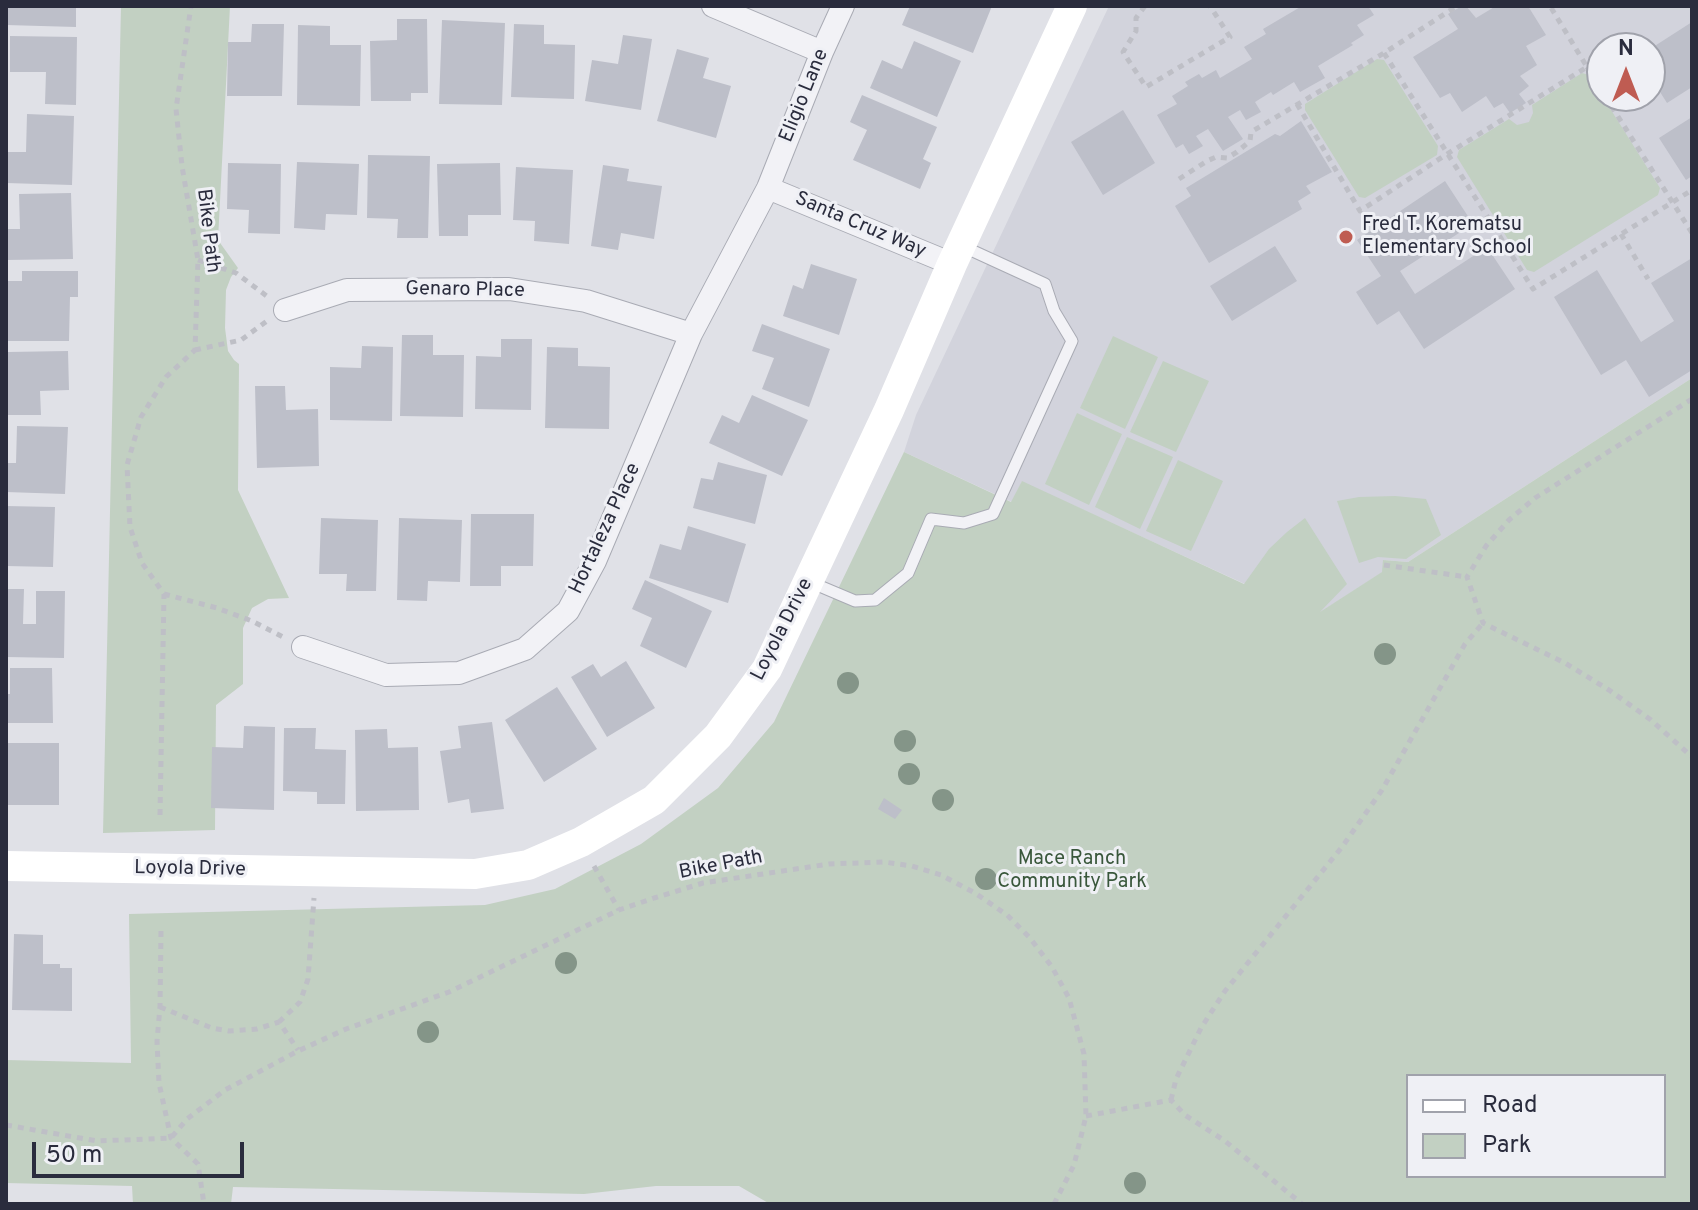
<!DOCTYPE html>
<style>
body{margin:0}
#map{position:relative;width:1698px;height:1210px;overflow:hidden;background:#e0e1e7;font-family:Overpass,sans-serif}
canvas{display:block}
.frame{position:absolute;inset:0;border:8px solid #2a2c3d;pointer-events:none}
.legend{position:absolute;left:1406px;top:1074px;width:260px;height:104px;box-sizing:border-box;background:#eff0f5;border:2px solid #a0a2ab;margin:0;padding:10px 14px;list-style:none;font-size:24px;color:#2a2c3d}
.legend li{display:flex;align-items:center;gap:16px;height:40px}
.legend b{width:40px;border:2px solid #a0a2ab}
.north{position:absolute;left:1586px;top:32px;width:80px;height:80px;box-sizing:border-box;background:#eff0f5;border:2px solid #a0a2ab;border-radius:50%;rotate:0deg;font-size:22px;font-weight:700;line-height:32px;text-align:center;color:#2a2c3d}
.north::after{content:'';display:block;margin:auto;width:28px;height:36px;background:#bf5c52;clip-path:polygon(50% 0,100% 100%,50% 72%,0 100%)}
.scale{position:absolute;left:32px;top:1142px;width:212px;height:36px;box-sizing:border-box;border:4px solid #2a2c3d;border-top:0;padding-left:10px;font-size:24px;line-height:28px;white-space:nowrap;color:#2a2c3d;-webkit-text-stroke:6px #eff0f5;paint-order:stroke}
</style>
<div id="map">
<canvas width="1698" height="1210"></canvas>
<div class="frame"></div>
<ul class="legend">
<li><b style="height:10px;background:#fff"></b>Road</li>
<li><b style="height:22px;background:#c2d0c2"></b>Park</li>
</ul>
<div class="north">N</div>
<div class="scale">50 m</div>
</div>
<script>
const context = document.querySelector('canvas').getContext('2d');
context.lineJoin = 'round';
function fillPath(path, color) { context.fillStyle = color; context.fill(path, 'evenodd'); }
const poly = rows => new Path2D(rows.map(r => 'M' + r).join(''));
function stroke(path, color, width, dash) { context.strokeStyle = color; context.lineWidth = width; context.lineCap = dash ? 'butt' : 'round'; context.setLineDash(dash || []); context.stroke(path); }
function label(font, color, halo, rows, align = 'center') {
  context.font = font + ' Overpass,sans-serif'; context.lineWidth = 6; context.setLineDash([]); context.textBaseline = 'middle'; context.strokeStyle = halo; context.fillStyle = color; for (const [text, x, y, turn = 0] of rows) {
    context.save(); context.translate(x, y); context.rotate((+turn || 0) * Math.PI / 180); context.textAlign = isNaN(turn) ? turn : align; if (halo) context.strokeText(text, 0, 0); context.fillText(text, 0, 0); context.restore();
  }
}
fillPath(poly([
 [1109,6,1692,6,1692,378,1408,562,1383,560,1383,572,1315,616,1022,482,1012,502,904,452,916,415],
 [1602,48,1650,48,1650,96,1602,96]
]), '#d2d3dc');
fillPath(poly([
 [121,6,230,6,218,240,238,268,231,277,226,290,225,328,228,351,234,360,239,364,238,490,289,598,268,599,252,608,243,628,243,684,216,705,215,830,103,833],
 [1377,59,1384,60,1438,146,1437,155,1365,198,1359,197,1305,110,1305,104],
 [1582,73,1589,75,1660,188,1658,195,1534,272,1527,270,1457,157,1459,150,1509,119,1517,125,1529,122,1533,113,1532,105],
 [1113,336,1158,357,1125,429,1080,408],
 [1163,361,1209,381,1176,452,1130,432],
 [1692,378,1692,1204,770,1204,739,1186,656,1186,584,1194,233,1187,231,1204,133,1204,132,1186,6,1183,6,1060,131,1063,129,914,485,905,555,889,641,844,718,788,774,722,904,452,1011,502,1022,481,1244,584,1269,549,1287,532,1305,518,1347,584,1320,612,1382,572,1383,560,1408,562],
 [1408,1076,1664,1076,1664,1176,1408,1176],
 [1077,413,1122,434,1089,505,1045,484],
 [1127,437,1173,457,1140,529,1095,507],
 [1178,460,1223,481,1191,551,1146,531],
 [1395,496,1426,499,1441,535,1406,559,1378,557,1359,563,1337,501,1359,497]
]), '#c2d0c2');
fillPath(poly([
 [6,6,76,6,76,27,6,25],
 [910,6,992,6,973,53,902,25],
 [1302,6,1368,6,1374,15,1357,25,1364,35,1351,43,1353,45,1318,66,1325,78,1300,92,1294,82,1273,95,1271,92,1255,102,1261,112,1246,120,1240,110,1228,117,1243,139,1223,151,1208,129,1196,136,1203,146,1189,154,1183,144,1176,148,1157,115,1177,104,1172,96,1188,86,1185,82,1199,74,1202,78,1216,70,1220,78,1252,59,1244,47,1266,34,1263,29],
 [1462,6,1466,6,1476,18,1496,6,1528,6,1546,35,1526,46,1537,65,1520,76,1529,86,1519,94,1526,103,1510,113,1503,103,1494,108,1486,96,1462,112,1450,93,1440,98,1413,57,1458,29,1448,14],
 [397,19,427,19,428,93,411,93,411,101,371,101,370,41,397,40],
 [442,20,505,23,502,105,439,104],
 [1692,22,1692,87,1667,103,1650,76,1650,49],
 [252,24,284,24,282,96,227,96,228,42,251,42],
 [514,24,544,25,544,44,575,45,574,99,511,97],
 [298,25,330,26,330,45,361,45,360,106,297,105],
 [623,35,652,39,641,110,585,101,592,60,618,64],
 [10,36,77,37,76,105,45,104,46,72,10,72],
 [914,41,961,61,937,117,870,88,882,60,902,69],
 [677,49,709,58,703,78,731,86,716,138,657,121],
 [862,95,937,127,923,159,931,163,920,189,853,160,867,130,850,122],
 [1123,110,1155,163,1103,195,1071,142],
 [27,114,74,116,72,185,6,183,6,152,26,152],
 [1692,117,1692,176,1686,180,1659,138],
 [1301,121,1332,172,1306,186,1311,193,1298,201,1302,209,1209,263,1175,206,1191,196,1186,188,1275,134,1280,136],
 [368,155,430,156,428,238,397,238,398,219,367,218],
 [297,162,359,164,357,215,326,214,325,230,294,228],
 [228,163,281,164,280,234,248,233,249,210,227,209],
 [500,163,501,215,468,215,468,236,439,236,437,164],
 [603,165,629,169,627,181,662,186,654,239,621,233,618,250,591,246],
 [516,167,573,170,569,244,534,241,535,221,513,220],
 [1445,181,1473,224,1400,271,1415,294,1487,247,1515,289,1424,349,1399,311,1377,325,1356,292,1381,276,1357,240],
 [71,193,73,259,6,260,6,229,20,229,19,194],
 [1275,246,1297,281,1232,321,1210,286],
 [1692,258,1692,370,1649,397,1626,360,1601,375,1554,297,1597,270,1641,342,1674,321,1651,283],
 [811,264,857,279,839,335,783,316,793,285,803,289],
 [22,271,78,271,78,297,70,297,69,341,6,341,6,281,22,281],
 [762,324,830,349,809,407,762,389,774,358,752,351],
 [402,335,433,335,433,355,464,355,463,417,400,416],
 [501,339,532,339,531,410,475,409,476,356,501,357],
 [362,346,393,347,392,421,330,420,330,367,361,368],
 [547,347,578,348,578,366,610,367,609,429,545,428],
 [68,351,69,390,40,391,41,415,6,415,8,352],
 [255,386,285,386,286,410,318,409,319,466,257,468],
 [752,395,808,420,782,476,709,443,722,415,739,423],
 [17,426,68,427,65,494,6,492,6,463,16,463],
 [718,462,767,475,755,524,693,508,701,478,713,480],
 [6,506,55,507,53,567,6,566],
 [471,514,534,514,533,566,501,566,501,586,470,586],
 [321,518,378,520,376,591,346,591,347,574,319,574],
 [399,518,462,520,460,582,428,581,427,601,397,600],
 [688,526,746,544,728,603,649,578,660,544,681,550],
 [645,580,712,611,686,668,640,646,652,618,632,609],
 [6,589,24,589,23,624,36,624,36,591,65,591,64,658,6,657],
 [626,661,655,708,607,737,571,677,593,664,601,677],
 [10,668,52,668,53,723,6,723,6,694,10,694],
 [557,687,597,749,544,782,505,720],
 [492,722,504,809,471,813,469,799,448,803,440,751,461,748,458,726],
 [244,726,275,727,274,810,211,808,212,747,243,748],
 [284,728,316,728,315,749,346,750,345,804,317,804,317,792,283,791],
 [387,729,388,748,418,747,419,810,356,811,355,730],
 [6,743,59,743,59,805,8,805],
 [884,798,902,810,895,819,878,809],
 [14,934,43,935,43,964,60,964,60,968,72,968,72,1011,12,1010]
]), '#bdbfc9');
const lane = poly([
 [810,582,855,601,875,600,908,573,931,519,964,523,993,514,1072,341,1054,311,1045,284,962,246]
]);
const street = poly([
 [713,6,822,52],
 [768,188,952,264],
 [285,310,347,290,509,289,586,301,691,334],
 [303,647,386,675,459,673,525,649,568,611,595,561,691,334,768,188,822,52,843,6]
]);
stroke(lane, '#a9abb4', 13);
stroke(street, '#a9abb4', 24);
stroke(poly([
 [1145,6,1136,18,1136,31,1123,52,1146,87,1230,37,1210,6],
 [1384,53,1533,289,1692,190],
 [1587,67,1602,91],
 [1605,96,1692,233],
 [1297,104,1360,211,1447,154,1587,67,1550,6],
 [1179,179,1207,161,1216,157,1227,158,1237,152,1250,141,1251,132,1384,53,1457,6],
 [1621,234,1648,279],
 [198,260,236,273,268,297],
 [195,350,241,340,267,321],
 [1692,399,1535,498,1509,520,1486,546,1467,577,1483,623,1565,663,1609,690,1651,720,1692,757],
 [1384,565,1467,577],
 [164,594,217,608,252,621,283,637],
 [160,815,164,594,142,563,130,527,127,465,141,417,166,377,195,350,198,260,182,166,176,109,191,6],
 [594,866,619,910],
 [161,931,160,1007,157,1041,159,1083,171,1138,198,1164,204,1204],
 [160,1007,212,1028,229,1031,257,1029,279,1022,298,1050],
 [279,1022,300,1002,308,979,314,898],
 [1171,1100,1176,1079,1201,1028,1225,991,1342,847,1382,790,1465,644,1483,623],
 [1086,1116,1171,1100,1185,1115,1225,1141,1302,1204],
 [6,1125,97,1141,171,1138,187,1119,225,1090,298,1051,346,1029,449,992,619,910,654,898,703,883,829,864,884,862,912,866,941,875,975,893,1007,915,1030,938,1052,967,1069,998,1084,1054,1086,1116,1074,1165,1054,1204]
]), '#bebfc6', 5, [6, 6]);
stroke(lane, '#f2f2f6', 11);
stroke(street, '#f2f2f6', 22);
stroke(poly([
 [6,866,475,874,528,865,581,842,654,800,718,736,767,669,889,410,952,264,1072,6]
]), '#fff', 30);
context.fillStyle = '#849588';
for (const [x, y] of [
 [1385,654],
 [848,683],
 [905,741],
 [909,774],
 [943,800],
 [986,879],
 [566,963],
 [428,1032],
 [1135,1183]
]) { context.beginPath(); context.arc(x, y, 11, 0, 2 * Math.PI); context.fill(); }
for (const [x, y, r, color] of [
 [1346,237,8,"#bf5c52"]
]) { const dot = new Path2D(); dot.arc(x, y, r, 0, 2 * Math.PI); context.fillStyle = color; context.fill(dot); stroke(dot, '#eff0f5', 3); }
label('20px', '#2a2c3d', '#eff0f5', [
 ["Eligio Lane",805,96,-68],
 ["Santa Cruz Way",860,226,23],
 ["Bike Path",207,231,83],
 ["Genaro Place",465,291,1],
 ["Hortaleza Place",606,529,-65],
 ["Loyola Drive",783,630,-63],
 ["Bike Path",721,866,-11],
 ["Loyola Drive",190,870,1]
]);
label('20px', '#2a2c3d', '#eff0f5', [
 ["Fred T. Korematsu",1362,226],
 ["Elementary School",1362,249]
], 'left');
label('20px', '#39573b', '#eff0f5', [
 ["Mace Ranch",1072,860],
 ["Community Park",1072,883]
]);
</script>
